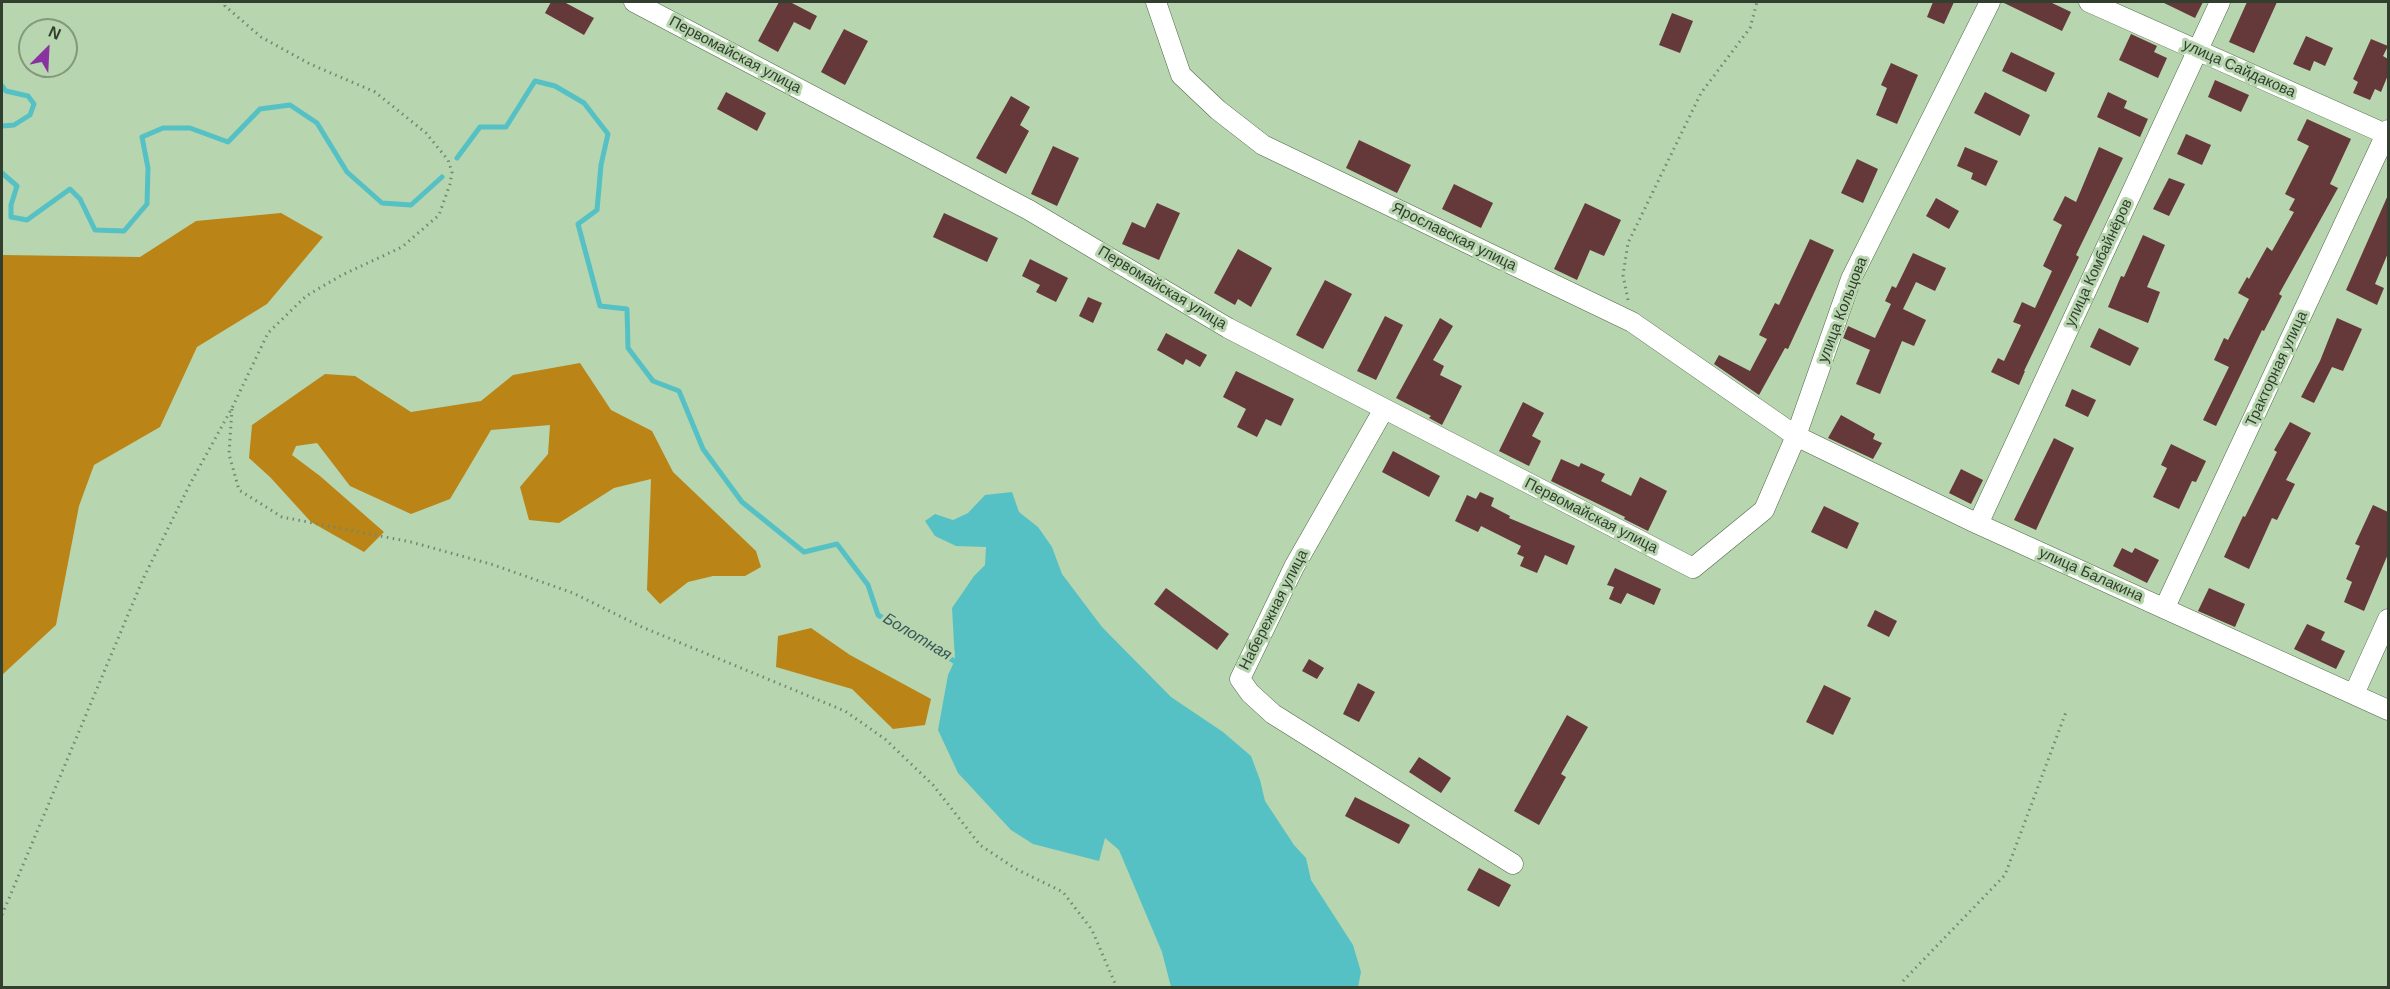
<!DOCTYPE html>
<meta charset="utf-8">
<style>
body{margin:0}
#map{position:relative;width:2390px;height:989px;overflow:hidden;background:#b7d5ae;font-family:Arial,sans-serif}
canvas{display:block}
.frame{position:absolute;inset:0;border:3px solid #323e2e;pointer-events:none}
.north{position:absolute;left:18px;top:18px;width:60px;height:60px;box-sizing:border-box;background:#b7d5ae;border:2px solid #82997b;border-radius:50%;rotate:24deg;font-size:16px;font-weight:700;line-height:24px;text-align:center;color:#323e2e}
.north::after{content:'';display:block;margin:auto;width:21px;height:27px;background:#8933a0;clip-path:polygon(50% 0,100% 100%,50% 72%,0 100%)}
</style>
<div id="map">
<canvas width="2390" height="989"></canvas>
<div class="frame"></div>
<div class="north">N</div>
</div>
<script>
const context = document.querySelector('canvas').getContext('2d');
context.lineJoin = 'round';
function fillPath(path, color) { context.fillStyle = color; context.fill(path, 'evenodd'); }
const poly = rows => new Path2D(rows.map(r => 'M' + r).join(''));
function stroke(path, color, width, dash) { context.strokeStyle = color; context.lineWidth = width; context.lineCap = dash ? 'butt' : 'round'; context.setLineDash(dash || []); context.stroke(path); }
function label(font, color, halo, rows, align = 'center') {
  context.font = font + ' Arial,sans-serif'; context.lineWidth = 6; context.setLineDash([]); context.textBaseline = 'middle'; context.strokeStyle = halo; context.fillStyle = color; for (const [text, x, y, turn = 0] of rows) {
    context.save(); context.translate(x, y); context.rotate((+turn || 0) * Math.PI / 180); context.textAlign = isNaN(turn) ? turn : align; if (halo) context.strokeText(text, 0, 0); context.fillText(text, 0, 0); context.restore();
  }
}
fillPath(poly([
 [281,213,323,237,267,304,197,347,160,427,94,465,79,506,56,625,2,675,2,255,140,257,196,221],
 [580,363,611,410,652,431,673,472,756,551,761,567,745,576,713,576,688,582,660,604,647,590,651,479,614,488,559,523,529,520,520,487,548,454,550,425,491,430,450,499,411,514,350,486,317,443,296,446,292,455,320,476,384,532,364,552,311,522,270,477,249,458,252,425,325,374,355,376,411,412,481,401,513,375],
 [811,628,850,655,931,699,925,725,893,729,852,689,776,667,778,636]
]), '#ba8416');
fillPath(poly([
 [1012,492,1019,512,1038,527,1052,547,1062,574,1102,627,1171,697,1223,732,1251,756,1260,780,1265,801,1294,845,1306,858,1311,880,1353,945,1361,972,1358,987,1171,987,1162,952,1119,850,1105,838,1099,861,1033,844,1011,830,958,773,938,730,948,675,955,660,952,608,974,576,985,565,986,547,956,546,935,536,925,521,935,514,953,520,968,513,985,495]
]), '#56c1c4');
stroke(poly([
 [2,86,6,91,28,96,34,104,30,115,14,125,2,126],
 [457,158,480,127,506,127,535,81,555,86,584,103,608,134,601,165,597,210,578,224,600,306,627,309,628,348,653,381,679,391,703,449,742,502,804,552,837,544,868,585,878,615,959,664],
 [2,173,17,186,11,205,11,217,27,220,70,189,80,199,95,230,124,231,147,204,148,168,142,137,163,128,190,128,228,142,260,109,290,105,317,123,347,172,382,203,411,205,442,177]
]), '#56c1c4', 5);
fillPath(poly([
 [551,2,564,2,594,18,584,35,545,13],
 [779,2,790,2,817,16,810,30,794,22,778,52,758,41],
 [1933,2,1954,2,1944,24,1927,17],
 [2002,2,2050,2,2071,12,2062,31],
 [2162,2,2203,2,2195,18],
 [2247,2,2277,2,2254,53,2229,42],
 [1672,13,1693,21,1680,53,1659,45],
 [844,29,868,41,845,85,821,72],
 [2131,34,2157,46,2154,52,2167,58,2158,78,2119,60],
 [2306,36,2333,48,2325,66,2314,61,2310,71,2293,64],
 [2371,39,2388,46,2383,56,2388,59,2388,75,2381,92,2375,89,2370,100,2353,93,2358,82,2353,79],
 [2011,52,2055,73,2046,92,2002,71],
 [1891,63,1918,75,1897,124,1876,115,1887,88,1881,85],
 [2215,80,2249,95,2241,112,2208,97],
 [726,92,766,113,757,131,717,109],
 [1985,92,2030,115,2020,136,1974,113],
 [2108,92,2127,101,2124,108,2148,119,2140,137,2097,117],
 [1011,96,1030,107,1020,125,1029,131,1006,174,976,158],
 [2307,119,2351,139,2330,184,2338,188,2279,294,2282,296,2264,331,2262,330,2216,426,2203,420,2229,367,2214,360,2224,338,2228,340,2249,299,2238,293,2247,277,2249,279,2267,247,2272,251,2294,212,2289,210,2295,199,2285,194,2309,146,2297,140],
 [2186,134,2211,145,2202,165,2177,154],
 [1359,140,1411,165,1397,193,1346,168],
 [1053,146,1079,158,1057,206,1031,194],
 [1965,147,1998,161,1986,186,1971,179,1973,173,1957,166],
 [2099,147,2123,158,2076,255,2079,257,2024,371,2025,371,2019,385,1991,372,1998,358,2004,361,2021,325,2013,322,2022,302,2035,308,2052,271,2043,266,2062,225,2053,220,2065,196,2076,202],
 [1857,159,1878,169,1863,203,1841,193],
 [2169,178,2185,184,2169,216,2153,209],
 [1454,184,1493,203,1481,228,1442,209],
 [2388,195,2388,253,2375,284,2384,288,2377,305,2346,290],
 [1936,198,1959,211,1949,229,1926,216],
 [1157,203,1180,213,1159,260,1122,244,1132,222,1145,228],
 [1585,203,1621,220,1604,256,1590,250,1577,280,1554,269],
 [944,213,998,238,987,262,933,237],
 [2143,235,2165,245,2147,287,2160,292,2148,323,2108,307,2121,276,2124,277],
 [1810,239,1834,250,1788,349,1785,348,1759,395,1714,364,1719,355,1750,371,1767,339,1759,335,1775,303,1779,305],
 [1238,249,1272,268,1251,307,1238,299,1235,305,1214,293],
 [1913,253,1946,268,1935,291,1916,282,1903,309,1926,320,1914,346,1902,341,1880,394,1856,384,1870,350,1843,338,1848,326,1875,338,1891,304,1885,301,1892,286,1896,288],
 [1030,259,1068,278,1056,302,1036,292,1040,285,1022,276],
 [1325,280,1352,294,1323,349,1296,335],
 [1088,297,1102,303,1093,323,1079,316],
 [1385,316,1403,325,1376,380,1357,371],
 [1440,318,1453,326,1433,360,1444,366,1440,375,1462,386,1442,425,1429,418,1431,416,1396,398],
 [2337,318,2362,329,2343,371,2332,367,2314,403,2301,397,2320,361],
 [2099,328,2139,348,2130,366,2090,347],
 [1166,333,1207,355,1200,367,1186,359,1183,365,1157,350],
 [1236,371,1294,399,1281,426,1266,419,1257,437,1237,427,1246,409,1223,397],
 [2072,389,2096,400,2088,417,2065,406],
 [1523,402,1544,413,1532,436,1541,441,1529,466,1499,451],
 [1841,415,1875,434,1873,439,1882,443,1873,459,1828,438],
 [2290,422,2311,433,2286,480,2295,484,2277,520,2272,518,2249,569,2224,557,2243,516,2245,517,2277,452,2274,450],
 [2054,438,2074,448,2036,530,2014,520],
 [2171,444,2206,461,2196,482,2192,481,2179,509,2153,497,2167,468,2161,465],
 [1393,451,1440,476,1429,497,1382,472],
 [1561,459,1579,467,1581,463,1605,474,1601,481,1631,496,1640,477,1667,491,1648,531,1624,519,1625,517,1551,481],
 [1961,469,1983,480,1971,504,1949,493],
 [1480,492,1494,498,1491,506,1510,516,1509,518,1575,546,1567,565,1545,555,1537,573,1520,566,1524,557,1517,554,1521,546,1481,526,1478,532,1455,521,1467,495,1476,499],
 [2373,505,2388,512,2388,554,2364,611,2344,602,2352,582,2346,579,2360,546,2355,544],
 [1824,506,1859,523,1847,549,1811,532],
 [2122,548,2132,553,2135,548,2159,560,2147,583,2113,566],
 [1615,568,1661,589,1654,605,1627,593,1621,604,1609,599,1614,587,1607,585],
 [1166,588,1229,634,1217,650,1154,604],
 [2209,588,2245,604,2235,627,2198,611],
 [1875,610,1897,621,1889,637,1867,626],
 [2307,624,2325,632,2321,640,2345,651,2336,669,2294,649],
 [1309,659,1324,668,1317,679,1302,671],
 [1358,683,1375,692,1359,722,1343,714],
 [1824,685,1851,698,1833,735,1806,722],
 [1567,715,1588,727,1561,774,1566,777,1539,825,1514,811],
 [1419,757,1451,778,1441,793,1409,772],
 [1355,797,1410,825,1399,844,1345,816],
 [1479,868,1511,885,1499,907,1467,890]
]), '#65383a');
const minor = poly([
 [634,2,1029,210,1228,328,1693,568,1764,510,1796,436,1851,279,1990,2],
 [1156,2,1181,75,1218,110,1263,145,1632,322,1796,436,1978,524,2388,710],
 [2089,2,2388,135],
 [1384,409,1294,567,1240,679,1250,693,1273,714,1513,864],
 [1978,524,2220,2],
 [2165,607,2388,130],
 [2354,694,2388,619]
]);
stroke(minor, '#4f6946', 21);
stroke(poly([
 [1628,300,1623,275,1628,243,1701,93,1750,28,1757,2],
 [232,409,229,454,239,490,282,517,411,542,494,565,573,593,642,627,845,711,885,739,933,785,980,845,1016,869,1063,892,1092,930,1117,988],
 [2,915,143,579,189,486,232,408,268,333,306,296,342,275,402,247,439,215,450,184,452,172,448,160,426,133,375,92,310,64,261,37,225,6,225,2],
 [1903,981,2005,875,2066,712]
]), '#74886d', 3, [1.5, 4.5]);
stroke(minor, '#fff', 20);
label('15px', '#323e2e', '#b7d5ae', [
 ["Первомайская улица",735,55,28],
 ["улица Сайдакова",2239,69,24],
 ["Ярославская улица",1454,237,26],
 ["улица Комбайнёров",2099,263,-65],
 ["Первомайская улица",1162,288,31],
 ["улица Кольцова",1843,310,-69],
 ["Тракторная улица",2277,369,-65],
 ["Первомайская улица",1591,516,27],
 ["улица Балакина",2091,575,24],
 ["Набережная улица",1274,610,-63]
]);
label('italic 16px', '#365758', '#b7d5ae', [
 ["Болотная",917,637,31]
]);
</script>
